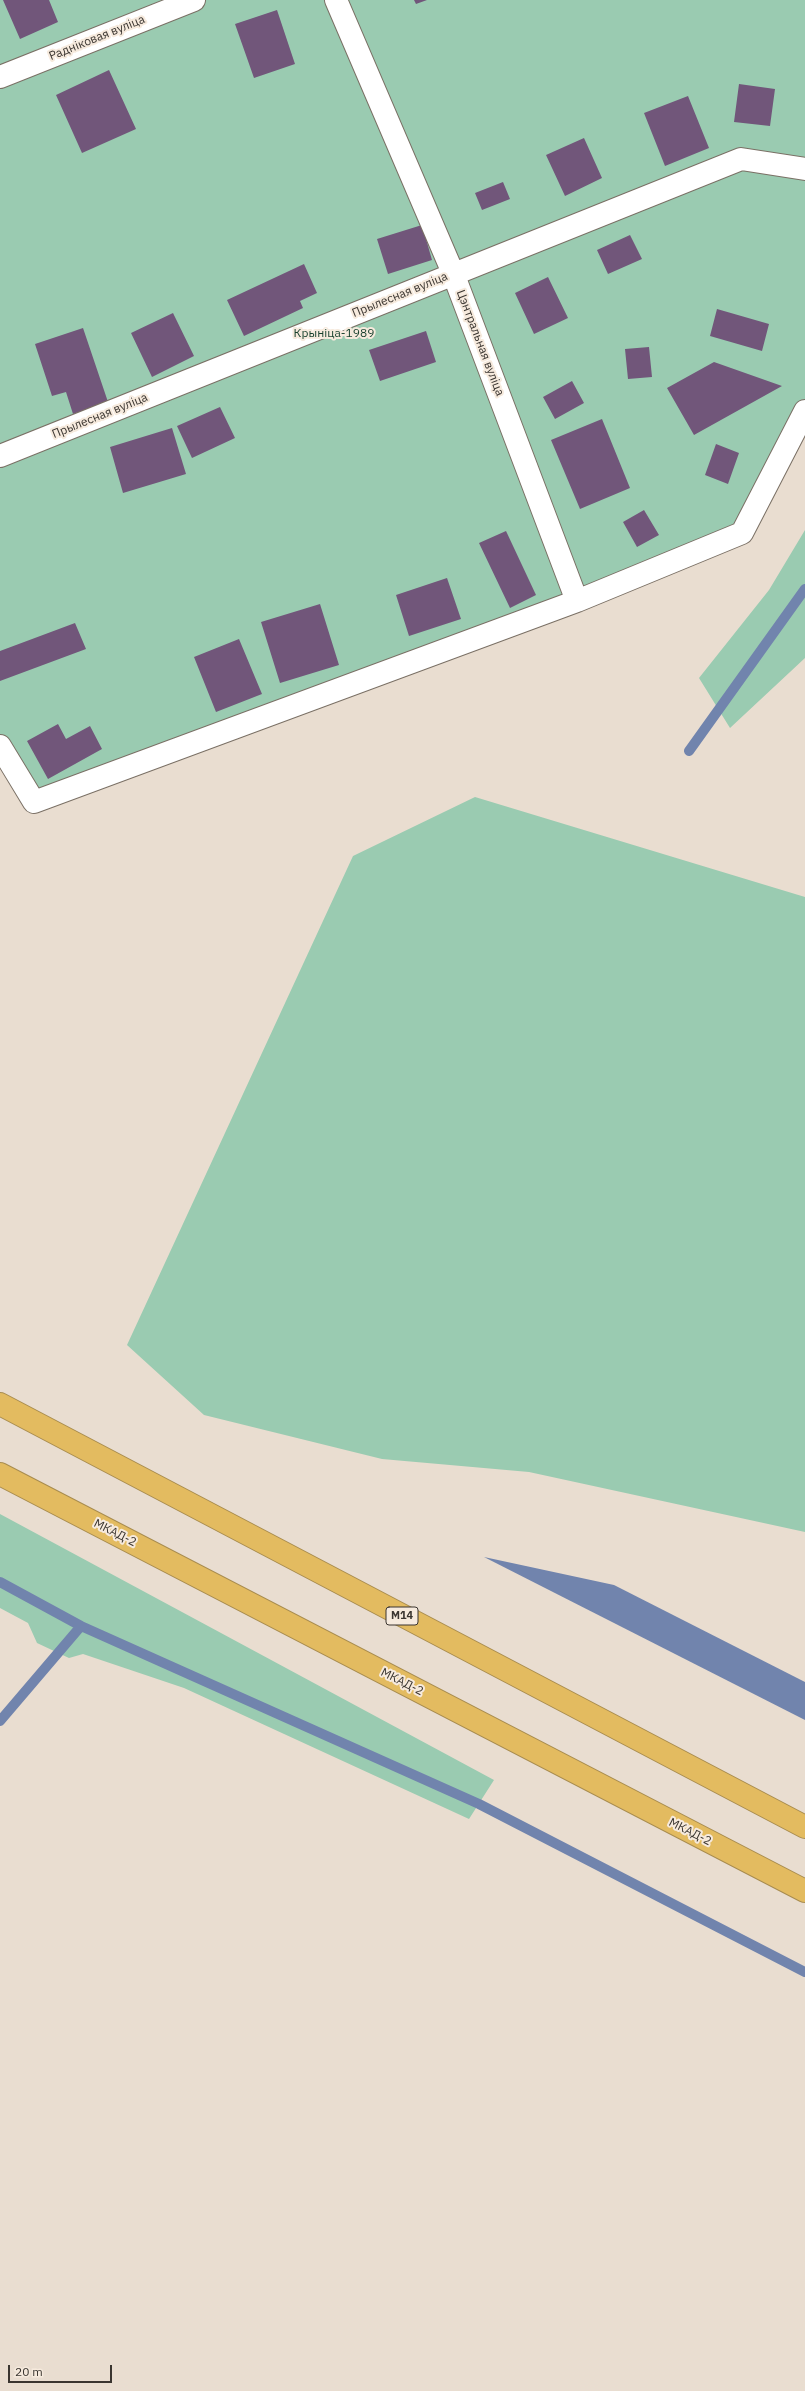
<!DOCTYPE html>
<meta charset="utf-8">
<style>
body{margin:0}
#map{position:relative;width:805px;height:2391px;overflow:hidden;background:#e9ddd0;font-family:"IBM Plex Sans",sans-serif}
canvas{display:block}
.scale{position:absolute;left:8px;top:2365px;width:104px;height:18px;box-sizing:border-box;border:2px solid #3a3530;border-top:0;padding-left:5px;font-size:12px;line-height:14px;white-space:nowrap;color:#3a3530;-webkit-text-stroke:3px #f6eadd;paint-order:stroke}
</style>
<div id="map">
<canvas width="805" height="2391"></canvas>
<div class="scale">20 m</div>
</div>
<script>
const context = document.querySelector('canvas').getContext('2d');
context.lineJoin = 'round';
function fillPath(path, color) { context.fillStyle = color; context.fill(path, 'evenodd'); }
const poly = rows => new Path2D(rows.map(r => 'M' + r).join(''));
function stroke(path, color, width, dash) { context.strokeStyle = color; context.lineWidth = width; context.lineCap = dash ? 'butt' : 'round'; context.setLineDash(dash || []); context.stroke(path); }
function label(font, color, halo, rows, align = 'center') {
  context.font = font + ' "IBM Plex Sans",sans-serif'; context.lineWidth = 4; context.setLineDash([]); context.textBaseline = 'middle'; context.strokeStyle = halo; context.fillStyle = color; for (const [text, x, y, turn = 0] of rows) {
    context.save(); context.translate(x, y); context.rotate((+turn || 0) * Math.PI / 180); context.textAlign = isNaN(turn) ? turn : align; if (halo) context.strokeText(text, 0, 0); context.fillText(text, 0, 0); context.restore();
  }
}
fillPath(poly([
 [0,0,805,0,805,411,742,533,34,802,0,746],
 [805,530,805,658,730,728,699,678,769,590],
 [475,797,805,897,805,1532,529,1472,382,1459,204,1415,127,1345,353,856],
 [0,1514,494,1780,469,1819,184,1688,83,1654,69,1658,37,1643,28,1623,0,1608]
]), '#9acbb1');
fillPath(poly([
 [484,1557,614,1585,805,1682,805,1720]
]), '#7184ad');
stroke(poly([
 [689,751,805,589],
 [0,1582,81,1626,479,1804,805,1972],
 [0,1721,81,1626]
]), '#7184ad', 10);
fillPath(poly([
 [3,0,49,0,58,22,20,39],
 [414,0,427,0,416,4],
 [277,10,295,64,254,78,235,24],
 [109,70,136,129,82,153,56,95],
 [739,84,775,89,770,126,734,122],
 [688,96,709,148,665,166,644,113],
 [584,138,602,178,565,196,546,155],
 [503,182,510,199,482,210,475,193],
 [422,225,432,260,388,274,377,239],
 [630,235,642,259,608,274,597,250],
 [304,264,317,293,300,301,303,308,244,336,227,300],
 [548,277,568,318,534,334,515,293],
 [717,309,769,324,762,351,710,336],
 [173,313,194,356,152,377,131,333],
 [83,328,108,402,73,414,66,392,52,396,35,344],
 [426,331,436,362,380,381,369,350],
 [649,347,652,377,628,379,625,349],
 [714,362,782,386,694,435,667,388],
 [572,381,584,403,555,419,543,397],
 [220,407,235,438,192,458,177,426],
 [602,419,630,488,580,509,551,440],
 [172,428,186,474,123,493,110,447],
 [716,444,739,453,728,484,705,475],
 [644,510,659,535,637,547,623,522],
 [506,531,536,595,510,608,479,543],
 [447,578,461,619,409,636,396,595],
 [320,604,339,665,280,683,261,622],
 [75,623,86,649,0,681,0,651],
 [239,639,262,694,216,712,194,657],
 [58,724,66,739,90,726,102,749,48,779,27,741]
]), '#71567a');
const minor = poly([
 [336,0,453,273,577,601],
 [0,77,194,0],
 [0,456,741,159,805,169],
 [0,746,34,802,577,601,742,533,805,411]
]);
const highway = poly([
 [0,1404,805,1827],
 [0,1474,805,1891]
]);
stroke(minor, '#7a7065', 24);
stroke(highway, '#a88c4f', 24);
stroke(minor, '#fff', 22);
stroke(highway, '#e3bb60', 22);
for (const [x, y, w] of [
 [402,1616,32]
]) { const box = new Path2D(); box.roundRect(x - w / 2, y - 9, w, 18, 3); context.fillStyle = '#f6eadd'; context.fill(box); stroke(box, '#3a3530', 1); }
label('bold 11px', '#3a3530', null, [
 ["М14",402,1616]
]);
label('12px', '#3a3530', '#f6eadd', [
 ["Радніковая вуліца",97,38,-22],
 ["Прылесная вуліца",400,295,-22],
 ["Цэнтральная вуліца",480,343,69],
 ["Прылесная вуліца",100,416,-22],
 ["МКАД-2",115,1533,27],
 ["МКАД-2",402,1682,27],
 ["МКАД-2",690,1832,27]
]);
label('12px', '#163f2c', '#f6eadd', [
 ["Крыніца-1989",334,334]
]);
</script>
